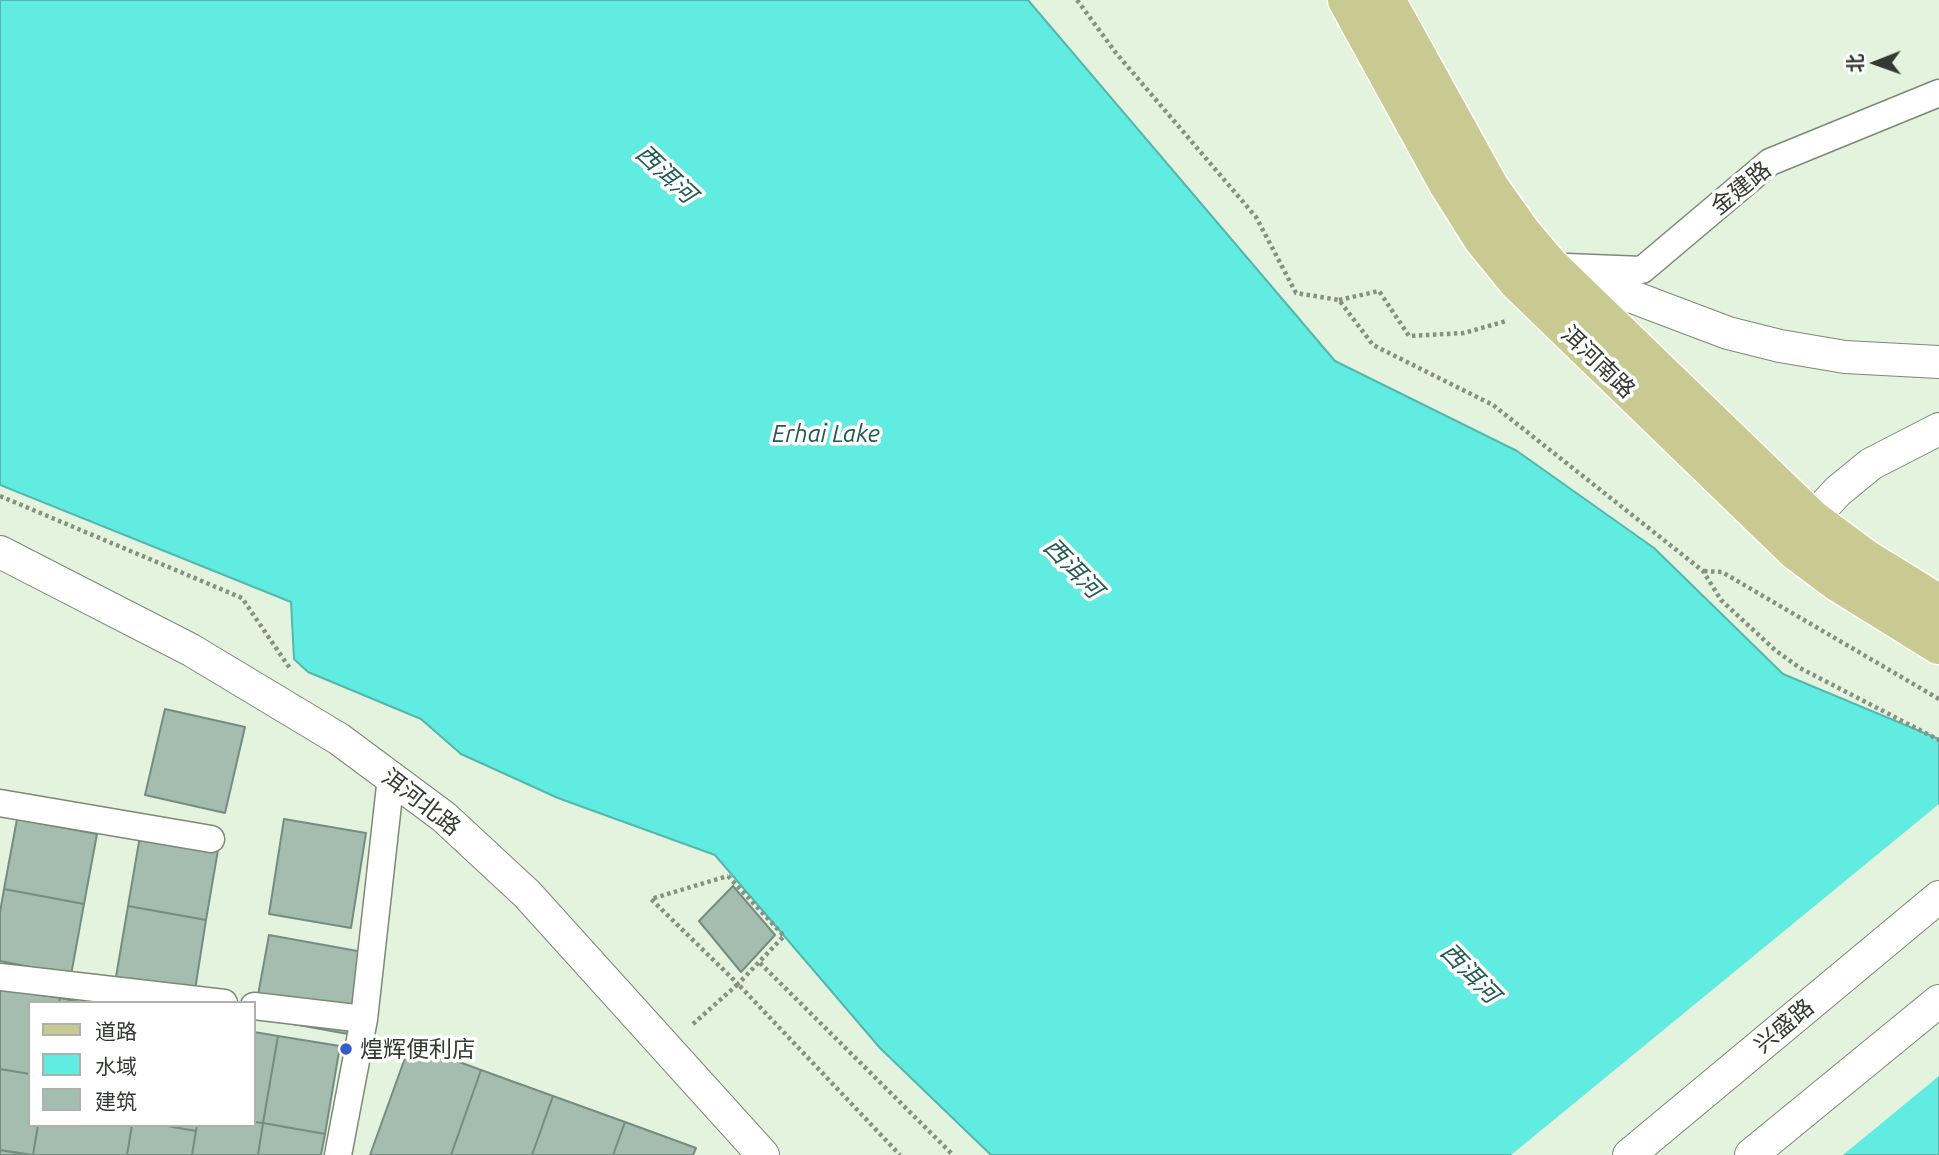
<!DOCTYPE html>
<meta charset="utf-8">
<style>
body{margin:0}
#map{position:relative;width:1939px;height:1155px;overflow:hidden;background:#e3f3dd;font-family:Ubuntu,"Noto Sans SC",sans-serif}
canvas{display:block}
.legend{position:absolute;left:28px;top:1001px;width:228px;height:126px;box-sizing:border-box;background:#fff;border:2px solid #aeb0ad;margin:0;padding:9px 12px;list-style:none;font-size:21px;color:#343a31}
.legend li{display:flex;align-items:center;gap:14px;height:35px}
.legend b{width:35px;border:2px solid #aeb0ad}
.north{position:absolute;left:1841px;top:28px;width:70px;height:70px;-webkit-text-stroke:5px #fff;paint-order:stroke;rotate:269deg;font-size:19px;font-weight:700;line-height:28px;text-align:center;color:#343a31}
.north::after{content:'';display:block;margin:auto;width:24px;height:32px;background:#343a31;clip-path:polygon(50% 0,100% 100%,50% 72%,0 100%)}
</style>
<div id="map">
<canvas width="1939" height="1155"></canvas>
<ul class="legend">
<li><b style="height:9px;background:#c9ca92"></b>道路</li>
<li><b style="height:19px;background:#61ece2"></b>水域</li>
<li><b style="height:19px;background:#a4bdaf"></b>建筑</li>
</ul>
<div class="north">北</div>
</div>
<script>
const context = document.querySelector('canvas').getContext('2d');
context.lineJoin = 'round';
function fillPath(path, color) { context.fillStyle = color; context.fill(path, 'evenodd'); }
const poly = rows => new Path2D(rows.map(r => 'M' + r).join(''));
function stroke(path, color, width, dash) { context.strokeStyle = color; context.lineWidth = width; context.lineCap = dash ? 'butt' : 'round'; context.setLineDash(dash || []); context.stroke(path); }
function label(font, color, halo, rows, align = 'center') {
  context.font = font + ' Ubuntu,"Noto Sans SC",sans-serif'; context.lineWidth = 7; context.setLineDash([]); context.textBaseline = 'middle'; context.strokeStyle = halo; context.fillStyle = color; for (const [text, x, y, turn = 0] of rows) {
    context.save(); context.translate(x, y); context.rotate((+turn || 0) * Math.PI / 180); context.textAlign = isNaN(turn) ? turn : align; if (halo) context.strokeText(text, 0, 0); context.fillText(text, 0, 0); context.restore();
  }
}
const water = poly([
 [0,0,1028,0,1335,361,1517,451,1654,548,1783,674,1939,739,1939,1155,991,1155,880,1048,715,855,558,798,461,754,421,719,308,672,294,659,291,602,0,485,0,0]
]);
fillPath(water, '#61ece2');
stroke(water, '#54b7ad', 2);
fillPath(poly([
 [1939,804,1939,1076,1843,1155,1511,1155]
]), '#e3f3dd');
const building = poly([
 [165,709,245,727,225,813,145,795,165,709],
 [17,819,97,834,84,904,4,889,17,819],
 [284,819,366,833,351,928,269,914,284,819],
 [140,836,218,850,206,920,128,906,140,836],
 [733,886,775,935,741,972,699,921,733,886],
 [4,889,84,904,71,975,0,961,0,912,4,889],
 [128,906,206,920,195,990,116,977,128,906],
 [269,935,363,952,348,1034,254,1017,269,935],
 [0,988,60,998,59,1003,30,1003,30,1074,0,1069,0,988],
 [60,998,85,1003,59,1003,60,998],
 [254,1032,278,1036,263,1123,254,1122,254,1032],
 [278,1036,340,1046,325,1134,263,1123,278,1036],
 [410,1044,481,1070,451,1155,370,1155,410,1044],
 [0,1069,30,1074,30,1125,38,1125,33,1155,0,1150,0,1069],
 [481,1070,553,1096,532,1155,451,1155,481,1070],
 [553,1096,625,1122,613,1155,532,1155,553,1096],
 [254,1122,263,1123,258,1155,192,1155,197,1125,254,1125,254,1122],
 [625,1122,696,1148,693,1155,613,1155,625,1122],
 [263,1123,325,1134,321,1155,258,1155,263,1123],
 [38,1125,132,1125,127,1155,33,1155,38,1125],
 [132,1125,162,1125,196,1131,192,1155,127,1155,132,1125],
 [162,1125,197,1125,196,1131,162,1125],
 [0,1150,27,1155,0,1155,0,1150]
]);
fillPath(building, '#a4bdaf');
stroke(building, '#758d80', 2);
const minor = poly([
 [1567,267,1642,270,1770,162,1939,93],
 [0,803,211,839],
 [0,977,224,1003],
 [254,1006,364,1019],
 [338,1155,364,1019,391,777]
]);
const tertiary = poly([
 [1556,268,1728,333,1780,346,1845,357,1939,362],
 [1812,519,1838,491,1871,464,1939,429],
 [0,552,191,650,339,739,444,817,527,894,763,1155],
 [1629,1155,1939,897],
 [1751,1155,1939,1001]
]);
const primary = poly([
 [1347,0,1448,184,1482,238,1517,281,1796,551,1836,581,1939,645],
 [1386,0,1490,188,1522,233,1550,266,1812,519,1866,559,1939,604]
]);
stroke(minor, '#7b8975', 29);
stroke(tertiary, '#7b8975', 34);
stroke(primary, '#fff', 41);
stroke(poly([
 [1077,0,1116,53,1256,217,1296,293,1339,300,1373,345,1493,405,1703,571,1721,600,1775,650,1800,668,1939,740],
 [1339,300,1379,291,1409,336,1464,333,1506,321],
 [0,496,242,598,291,670],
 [1704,571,1722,572,1939,699],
 [728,876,784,936,738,984,651,899,728,876],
 [760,963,953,1155],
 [693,1024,738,984,900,1155]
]), '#869182', 4.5, [3.5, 3.5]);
stroke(minor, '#fff', 26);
stroke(tertiary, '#fff', 32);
stroke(primary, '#c9ca92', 38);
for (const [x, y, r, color] of [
 [346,1049,7,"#395acb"]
]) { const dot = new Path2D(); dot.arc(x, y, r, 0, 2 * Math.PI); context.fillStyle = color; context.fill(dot); stroke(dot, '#fff', 2.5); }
label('23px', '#343a31', '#fff', [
 ["金建路",1741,188,-39],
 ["洱河南路",1598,362,44],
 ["洱河北路",421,802,38],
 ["兴盛路",1784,1026,-40]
]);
label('23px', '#343a31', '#fff', [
 ["煌辉便利店",360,1049]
], 'left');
label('italic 24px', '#1f5a55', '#fff', [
 ["西洱河",666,174,43],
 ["Erhai Lake",826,434],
 ["西洱河",1073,568,46],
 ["西洱河",1470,973,46]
]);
</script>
